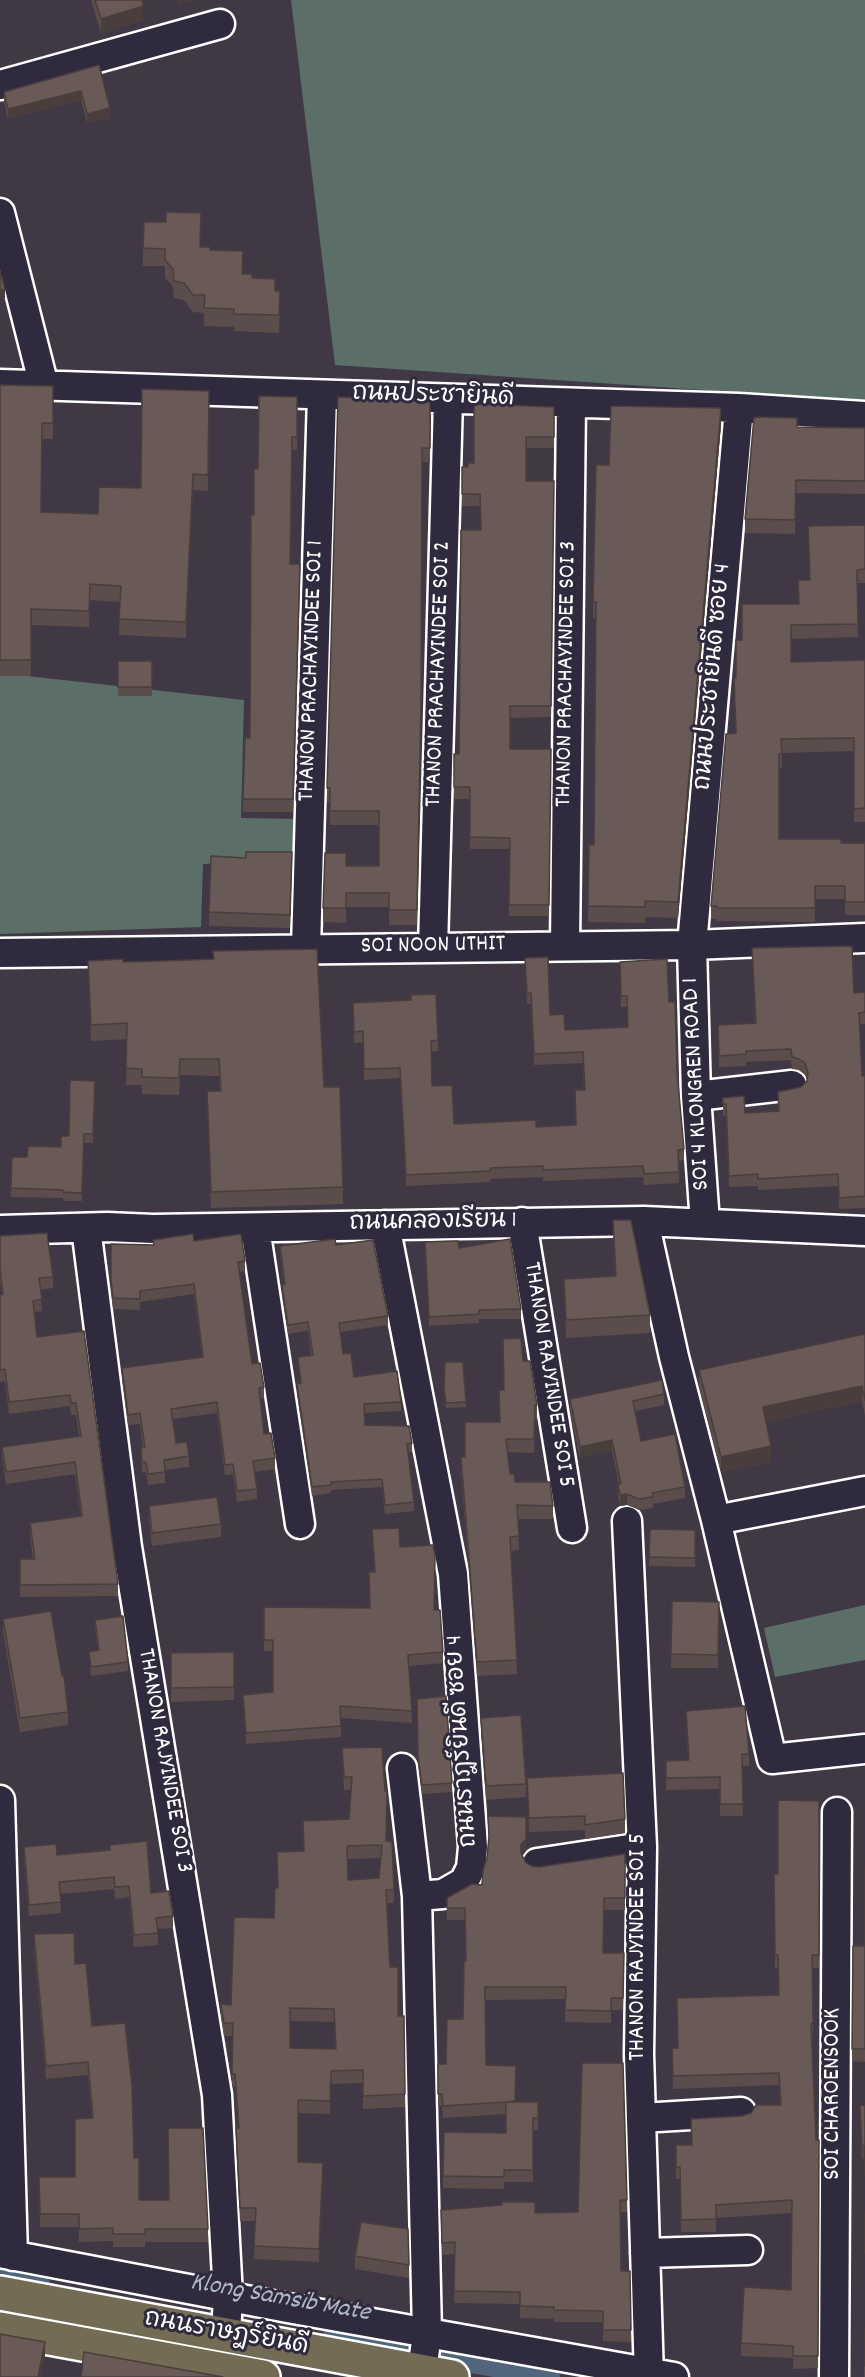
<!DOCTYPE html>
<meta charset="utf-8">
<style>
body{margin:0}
canvas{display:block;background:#403845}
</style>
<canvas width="865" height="2377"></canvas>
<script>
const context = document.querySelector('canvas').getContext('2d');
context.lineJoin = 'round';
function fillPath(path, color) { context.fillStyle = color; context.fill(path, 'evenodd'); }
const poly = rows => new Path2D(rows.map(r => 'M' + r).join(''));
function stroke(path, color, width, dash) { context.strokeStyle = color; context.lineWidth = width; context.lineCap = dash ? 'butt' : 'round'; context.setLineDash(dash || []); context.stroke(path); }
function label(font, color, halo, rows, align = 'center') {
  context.font = font + ' Dekko,"Playpen Sans Thai",sans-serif'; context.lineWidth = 6; context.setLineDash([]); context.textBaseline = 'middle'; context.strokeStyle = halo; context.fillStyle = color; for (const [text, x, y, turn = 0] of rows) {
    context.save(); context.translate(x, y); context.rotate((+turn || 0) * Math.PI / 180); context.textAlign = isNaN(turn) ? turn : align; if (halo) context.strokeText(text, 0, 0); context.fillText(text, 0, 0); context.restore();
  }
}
fillPath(poly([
 [291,0,865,0,865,401,335,365],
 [0,673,244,700,241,818,300,819,307,859,203,864,201,927,0,934],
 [865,1605,865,1660,775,1677,764,1628]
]), '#5b6f68');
stroke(poly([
 [0,2276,40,2284],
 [332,2338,550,2377]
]), '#51657c', 20);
const minor = poly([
 [0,85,220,24],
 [0,213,44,386],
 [0,384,739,408,865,416],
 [565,945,571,403],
 [306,948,322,395],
 [433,948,448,399],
 [0,953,692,945,865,938],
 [696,1096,792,1085],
 [644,1221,674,1357,716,1520,772,1759,865,1749],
 [522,1222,572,1528],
 [705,1223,696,1096,692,945,739,408],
 [385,1225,453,1574,473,1847,471,1868,464,1882,443,1894,417,1896,427,2333,422,2372],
 [86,1228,127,1547,217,2095,228,2296,226,2335],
 [255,1228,300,1524],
 [0,1230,107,1227,153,1229,644,1221,865,1231],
 [716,1520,865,1491],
 [627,1521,642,1847,639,2054,649,2377],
 [402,1768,417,1896],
 [0,1800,13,2256],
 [537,1863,642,1847],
 [641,2118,741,2112],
 [0,2253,288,2308,674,2377],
 [645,2253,748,2250],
 [834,2377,837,1812]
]);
const major = poly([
 [0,2293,452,2377],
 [0,2329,263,2377]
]);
stroke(minor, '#fff', 33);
stroke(major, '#fff', 38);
stroke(minor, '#2f2a3d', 28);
stroke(major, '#746b55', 33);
fillPath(poly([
 [91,0,142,0,143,20,101,33],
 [99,65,110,118,87,123,81,100,8,119,4,101,4,92],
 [201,247,210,250,242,274,275,291,280,308,279,333,234,331,234,327,204,326,204,313,193,312,184,300,174,298,173,286,165,278,165,266,143,266,143,248],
 [0,385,53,386,53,439,42,439,41,512,98,514,141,488,209,391,208,491,193,490,186,638,119,635,120,602,90,600,89,627,31,625,31,676,0,676],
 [297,397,297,450,292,450,291,564,300,564,293,812,243,812,243,799,250,738,258,469],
 [430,400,430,462,422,462,421,718,417,925,389,925,389,907,346,907,346,923,323,922,323,908,346,866,379,866,379,825,330,825,330,802,327,802,327,788],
 [554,407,554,448,526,448,526,481,554,481,551,717,510,718,510,749,551,749,549,916,509,916,509,849,470,849,470,799,454,799,454,787,459,754,481,530,480,506,462,506,462,467,468,467,474,463],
 [721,424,678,918,645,917,645,923,588,922,589,845,594,845,596,618,593,618,593,602,609,465],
 [797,427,865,428,865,494,796,493,795,534,745,533,745,519],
 [865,525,865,583,857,583,858,637,791,639,791,662,865,660,865,822,854,822,854,751,782,753,782,768,779,768,779,839,841,843,865,843,865,915,845,915,845,899,815,899,815,922,717,921,717,919,711,919,711,906,736,733,734,678,736,678,742,640,798,604,809,580],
 [118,661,152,661,152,696,118,696],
 [292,852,290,928,209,926,209,912,246,858],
 [752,948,854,993,865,992,865,1024,859,1024,862,1076,865,1076,865,1208,839,1209,838,1186,758,1190,758,1186,729,1187,726,1116,723,1116,723,1098,745,1113,778,1112,778,1092,801,1087,807,1080,805,1075,799,1070,792,1069,791,1060,746,1062,746,1066,719,1067,718,1025,755,1023],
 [525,958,550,1015,565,1030,628,1027,627,1007,621,1007,620,972,669,1002,677,1072,684,1149,684,1160,679,1161,679,1183,644,1185,643,1177,543,1181,543,1177,490,1179,490,1182,406,1186,400,1078,364,1080,363,1042,354,1043,353,1003,438,1040,438,1051,431,1052,432,1086,454,1124,536,1127,576,1125,584,1090,583,1063,534,1065,531,1004,527,1004],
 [88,961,123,962,324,1087,343,1187,343,1204,211,1208,207,1091,220,1091,219,1076,180,1075,179,1095,142,1094,142,1085,126,1085,127,1039,91,1041],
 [95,1081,93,1143,84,1143,82,1201,63,1201,63,1198,11,1197,12,1157,27,1157,61,1147,69,1136],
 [613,1220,650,1315,650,1333,566,1338,564,1279,615,1276],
 [0,1236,53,1277,53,1288,40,1290,42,1311,34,1312,37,1337,84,1331,118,1584,118,1596,20,1597,20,1559,33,1559,30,1535,30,1523,81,1517,75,1474,6,1484,2,1458,2,1447,79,1436,76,1415,71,1415,70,1406,9,1414,5,1381,0,1382,0,1295,2,1294,0,1281],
 [153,1240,194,1241,245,1261,245,1271,240,1272,252,1364,264,1387,264,1398,260,1398,264,1434,275,1458,275,1469,254,1472,257,1489,257,1499,237,1502,233,1474,225,1475,217,1413,173,1419,176,1443,189,1456,189,1467,165,1470,165,1483,148,1485,146,1472,142,1473,141,1448,143,1448,140,1424,128,1425,122,1378,122,1368,202,1357,194,1294,140,1302,140,1310,113,1309,111,1290,111,1244,153,1245],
 [425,1242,459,1248,521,1309,521,1319,479,1319,479,1323,429,1326],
 [336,1245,388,1316,388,1325,340,1332,343,1354,354,1377,401,1402,401,1411,364,1413,365,1425,412,1443,412,1452,408,1453,414,1502,414,1511,385,1514,382,1487,331,1490,331,1493,312,1496,297,1393,297,1384,300,1383,298,1357,311,1355,308,1331,288,1334,282,1294,282,1285,284,1285,280,1255,280,1246],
 [865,1334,865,1416,862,1401,766,1422,771,1462,721,1472,699,1386,699,1370],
 [523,1361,537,1405,537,1419,535,1419,534,1453,508,1452,510,1474,515,1482,553,1501,553,1519,518,1519,519,1550,511,1551,517,1674,477,1676,461,1471,461,1457,465,1457,500,1422,504,1390],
 [445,1362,466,1402,466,1407,446,1408,444,1394],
 [664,1394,664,1405,635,1411,641,1441,685,1487,685,1498,653,1504,653,1508,639,1510,627,1505,620,1506,618,1495,619,1484,612,1451,580,1458,570,1410,570,1399],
 [149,1506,221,1524,221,1537,152,1546,149,1520],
 [372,1529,400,1547,434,1610,443,1652,443,1663,409,1666,412,1723,341,1718,341,1737,246,1744,243,1695,273,1692,273,1651,264,1651,264,1607,370,1608,374,1572],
 [650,1529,695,1530,695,1567,649,1566],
 [672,1601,719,1602,718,1668,671,1668],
 [3,1619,68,1712,68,1725,20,1732,3,1632],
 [95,1620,128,1662,128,1671,91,1676,89,1652,98,1651,95,1629],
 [234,1652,234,1700,171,1702,171,1653],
 [417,1699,452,1783,452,1792,422,1794,418,1765],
 [686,1711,749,1754,749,1766,742,1766,743,1816,720,1816,720,1789,666,1790,666,1761,688,1760],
 [481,1718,526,1784,526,1797,486,1800,481,1731],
 [342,1748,386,1841,394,1890,394,1903,387,1903,390,1967,398,2016,404,2016,405,2107,363,2109,363,2083,331,2084,330,2114,298,2113,298,2162,323,2176,319,2262,254,2259,255,2221,240,2221,236,2141,236,2128,238,2128,235,2087,232,2087,232,2036,224,2036,221,2017,221,2004,231,2005,274,1918,278,1888,277,1852,304,1851,303,1821,349,1819,352,1790,344,1790],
 [381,1858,379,1878,348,1880,347,1859],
 [290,2021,334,2022,335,2049,290,2048],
 [527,1778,625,1819,625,1833,585,1839,585,1830,529,1832],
 [819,1801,819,1968,812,1968,813,2036,812,2036,816,2140,819,2140,818,2368,793,2369,793,2358,741,2356,741,2343,791,2290,791,2213,716,2218,716,2232,681,2232,680,2179,676,2179,676,2145,691,2145,742,2116,780,2105,779,2085,673,2089,672,2048,678,2048,779,1995,778,1968,775,1968,774,1887,778,1874],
 [488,1816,526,1851,522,1856,526,1863,532,1866,539,1867,625,1854,625,1910,604,1910,603,1953,624,1953,623,2010,611,2010,611,2023,565,2022,565,1999,485,2000,486,2065,515,2102,538,2102,538,2130,533,2130,533,2182,504,2182,504,2189,443,2188,444,2132,506,2133,506,2114,443,2118,442,2106,438,2106,438,2064,446,2064,463,2019,465,1961,465,1920,447,1920,447,1898,482,1885,487,1858,489,1841],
 [110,1845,173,1916,173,1928,157,1929,158,1945,134,1947,129,1897,115,1899,114,1889,60,1894,61,1913,29,1916,24,1859,24,1847,57,1855,110,1850],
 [865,1867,865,2062,852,2061,853,1946,865,1946],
 [34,1934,75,1964,92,2026,134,2158,139,2200,208,2229,208,2242,145,2242,145,2247,113,2247,113,2241,79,2242,79,2227,40,2227,39,2177,75,2177,92,2118,88,2075,46,2079,34,1947],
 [582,2063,627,2200,627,2212,620,2212,621,2271,631,2330,631,2342,603,2341,603,2322,554,2322,554,2319,520,2318,520,2304,454,2303,455,2254,442,2255,441,2210,535,2213,578,2212],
 [865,2105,864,2159,862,2159,860,2106],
 [408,2229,409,2278,355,2269,355,2256],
 [865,2328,865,2377,864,2377,864,2366]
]), '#5a4d4b');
fillPath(poly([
 [178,0,196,0,178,5],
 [143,6,143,20,101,33,101,19],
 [81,91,81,100,8,119,8,109],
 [110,108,110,118,87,123,87,114],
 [5,289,5,298,0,299,0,290],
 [721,408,721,424,678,918,678,902],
 [193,474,193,490,186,638,186,622],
 [862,1386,862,1401,763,1423,763,1407],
 [612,1440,612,1451,580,1458,580,1447],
 [771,1446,771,1462,721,1472,721,1457],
 [627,1494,627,1505,620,1506,620,1495],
 [526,1817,526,1851,521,1858,521,1853],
 [323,2163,323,2176,319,2262,319,2249],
 [45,2342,45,2356,41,2377,38,2377]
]), '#4a3e3d');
const building = poly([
 [95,0,142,0,143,6,101,19,95,0],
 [99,65,110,108,87,114,81,91,8,109,4,92,99,65],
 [166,212,201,213,200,247,210,247,210,250,243,251,242,274,252,274,252,278,275,279,275,291,280,291,279,315,234,314,234,309,204,308,205,295,193,295,184,283,174,281,173,269,165,260,165,249,143,248,144,222,166,222,166,212],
 [0,271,5,289,0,290,0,271],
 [0,385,53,386,53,423,42,423,41,512,98,514,99,487,141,488,142,389,209,391,208,475,193,474,186,622,119,619,121,586,90,584,89,611,31,609,31,660,0,660,0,385],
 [259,396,297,397,297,437,292,437,290,564,300,564,293,799,243,799,245,738,250,738,251,514,254,515,254,469,258,469,259,396],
 [338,397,430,400,430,448,422,448,421,703,417,910,389,910,389,893,346,893,346,908,323,908,325,853,346,853,346,866,379,866,379,811,330,811,330,788,327,788,338,397],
 [474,404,554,407,554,437,526,437,526,481,554,481,551,706,510,706,510,749,551,749,549,905,509,905,510,838,470,837,470,787,454,787,454,754,459,754,461,530,481,530,480,494,462,494,462,467,468,467,468,463,474,463,474,404],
 [611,406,721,408,678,902,645,901,645,907,588,906,589,845,594,845,596,602,593,602,596,465,609,465,611,406],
 [754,417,797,418,797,427,865,428,865,481,796,480,795,520,745,519,754,417],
 [865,525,865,569,857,570,858,624,791,625,791,662,865,660,865,808,854,809,854,738,781,739,782,754,779,754,779,839,841,839,841,843,865,843,865,902,845,902,845,886,815,886,815,908,717,908,717,906,711,906,726,734,736,733,734,678,736,678,736,640,742,640,742,604,799,604,798,580,810,580,808,526,865,525],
 [118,661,152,661,152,687,118,687,118,661],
 [246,852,292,852,290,915,209,912,211,856,246,858,246,852],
 [852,946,854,993,865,992,865,1012,859,1013,862,1076,865,1076,865,1196,839,1198,838,1174,758,1179,758,1174,729,1176,726,1104,723,1104,723,1098,744,1096,745,1113,779,1111,778,1092,801,1087,807,1081,808,1072,805,1063,799,1059,792,1057,791,1049,746,1051,746,1054,719,1056,718,1025,756,1023,752,948,852,946],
 [317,949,324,1087,340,1087,343,1187,211,1192,207,1091,221,1091,219,1059,180,1059,179,1078,142,1077,142,1069,126,1068,127,1023,91,1025,88,961,123,959,123,962,161,961,214,959,213,951,317,949],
 [548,957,550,1015,564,1014,565,1030,628,1027,627,996,621,996,620,962,667,959,669,1002,675,1002,677,1072,684,1149,678,1150,679,1172,644,1174,643,1166,543,1170,543,1166,490,1168,490,1171,406,1175,400,1068,364,1069,363,1031,354,1032,353,1003,411,1000,411,995,436,994,438,1040,431,1041,432,1086,452,1085,454,1124,536,1120,536,1127,576,1125,575,1090,585,1090,583,1052,534,1054,531,993,527,993,525,958,548,957],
 [70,1080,95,1081,93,1134,84,1134,82,1193,63,1192,63,1190,11,1188,12,1157,27,1157,28,1146,61,1147,61,1136,69,1136,70,1080],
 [613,1220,631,1220,650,1315,566,1320,564,1279,616,1276,613,1220],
 [47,1233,53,1277,39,1278,42,1299,33,1301,37,1337,84,1331,118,1584,20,1585,20,1559,35,1559,30,1523,82,1516,75,1462,6,1472,2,1447,81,1436,76,1403,71,1403,70,1395,9,1402,5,1369,0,1370,0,1295,3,1294,0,1269,0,1236,47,1233],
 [193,1234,194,1241,241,1234,245,1261,238,1262,252,1364,260,1363,264,1387,259,1388,264,1434,271,1433,275,1458,253,1461,257,1489,237,1491,233,1464,225,1465,217,1402,171,1409,176,1443,187,1442,189,1456,164,1460,165,1472,148,1474,146,1462,142,1462,141,1448,145,1447,140,1413,128,1415,122,1368,203,1357,194,1284,140,1291,140,1299,113,1298,111,1279,111,1244,154,1245,153,1240,193,1234],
 [335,1239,336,1245,373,1240,388,1316,339,1323,343,1354,351,1353,354,1377,397,1371,401,1402,364,1404,365,1425,409,1426,412,1443,407,1444,414,1502,385,1505,382,1479,331,1482,331,1485,312,1487,297,1384,301,1383,298,1357,313,1355,308,1322,288,1325,282,1285,285,1284,280,1246,335,1239],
 [510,1239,521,1309,479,1310,479,1314,429,1317,425,1242,458,1241,459,1248,510,1239],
 [865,1334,865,1400,862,1386,763,1407,771,1446,721,1457,699,1370,865,1334],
 [521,1338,523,1361,530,1361,537,1405,535,1405,534,1439,506,1439,510,1474,514,1474,515,1482,550,1482,553,1506,517,1505,519,1536,510,1537,517,1660,477,1662,461,1457,465,1457,465,1422,500,1422,499,1390,504,1390,503,1339,521,1338],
 [445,1362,463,1362,466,1402,446,1403,444,1389,445,1362],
 [662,1380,664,1394,633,1401,641,1441,675,1434,685,1487,652,1493,653,1497,639,1499,627,1494,620,1495,618,1484,621,1484,612,1440,580,1447,570,1399,662,1380],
 [217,1497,221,1524,152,1533,149,1506,217,1497],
 [399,1528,400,1547,433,1545,435,1555,434,1610,440,1610,443,1652,408,1655,412,1711,340,1706,341,1726,246,1733,243,1695,273,1692,273,1640,264,1640,264,1607,370,1608,369,1572,375,1572,372,1529,399,1528],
 [650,1529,695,1530,695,1558,649,1557,650,1529],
 [672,1601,719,1602,718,1655,671,1654,672,1601],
 [51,1611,62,1676,64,1676,68,1712,20,1718,3,1619,51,1611],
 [123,1616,128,1662,91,1667,89,1652,99,1650,95,1620,123,1616],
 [234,1652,234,1687,171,1688,171,1653,234,1652],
 [446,1696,452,1783,422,1785,418,1756,417,1699,446,1696],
 [745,1706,749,1754,742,1754,743,1804,720,1804,720,1777,666,1778,666,1761,689,1760,686,1711,745,1706],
 [521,1715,526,1784,486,1786,481,1718,521,1715],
 [382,1747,385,1791,387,1791,386,1841,392,1842,394,1890,386,1890,390,1967,398,1967,398,2016,404,2016,405,2094,363,2096,363,2070,331,2071,330,2101,298,2100,298,2162,323,2163,319,2249,254,2246,256,2208,240,2208,236,2128,239,2128,235,2074,232,2074,232,2070,233,2023,224,2023,221,2004,231,2005,234,1917,274,1918,275,1888,278,1888,277,1852,304,1851,303,1821,349,1819,352,1777,344,1777,342,1748,382,1747],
 [382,1845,379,1878,348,1880,347,1846,382,1845],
 [290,2008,334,2009,336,2049,290,2048,290,2008],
 [623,1773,625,1819,585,1825,585,1816,529,1818,527,1778,623,1773],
 [778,1800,819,1801,819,1955,812,1955,813,2023,811,2024,816,2140,819,2140,818,2356,793,2356,793,2346,741,2343,744,2287,791,2290,792,2200,716,2205,716,2219,681,2220,680,2167,676,2167,676,2145,692,2145,691,2119,742,2116,751,2113,756,2105,781,2105,779,2073,673,2076,672,2048,678,2048,677,1998,779,1995,778,1955,775,1955,774,1874,778,1874,778,1800],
 [488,1816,526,1817,526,1839,521,1845,521,1853,526,1863,532,1866,539,1867,625,1854,625,1898,604,1898,603,1953,624,1953,623,1998,611,1998,611,2011,565,2010,566,1987,485,1987,486,2065,516,2066,515,2101,507,2102,538,2102,538,2118,533,2118,533,2170,504,2170,504,2177,443,2176,444,2132,506,2133,506,2102,443,2106,442,2094,438,2094,438,2064,446,2064,447,2019,463,2019,464,1961,466,1961,465,1908,447,1908,447,1898,472,1884,482,1885,483,1870,487,1858,489,1836,488,1816],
 [147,1841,151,1893,169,1891,173,1916,156,1918,158,1933,134,1935,129,1886,115,1887,114,1877,59,1882,61,1902,29,1905,24,1847,56,1844,57,1855,110,1850,110,1845,147,1841],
 [865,1867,865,2049,852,2049,853,1946,865,1946,865,1867],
 [74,1933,75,1964,86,1963,92,2026,125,2023,132,2085,134,2158,139,2158,139,2200,169,2200,168,2128,203,2128,208,2229,145,2229,145,2234,113,2234,113,2228,79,2229,79,2214,40,2214,39,2177,75,2177,75,2119,93,2118,88,2062,46,2066,34,1934,74,1933],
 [582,2063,623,2063,627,2200,620,2200,621,2271,630,2271,631,2330,603,2330,603,2311,554,2310,554,2307,520,2306,520,2292,454,2291,455,2242,442,2243,441,2210,502,2205,502,2202,535,2202,535,2213,578,2212,582,2063],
 [865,2105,865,2176,864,2146,862,2146,860,2106,865,2105],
 [865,2212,865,2254,864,2254,865,2212],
 [361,2222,408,2229,409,2265,355,2256,361,2222],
 [865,2328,865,2366,864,2366,865,2328],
 [0,2334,45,2342,38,2377,0,2377,0,2334],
 [84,2352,223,2377,81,2377,84,2352]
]);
fillPath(building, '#695957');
stroke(building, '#4a3e3d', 1.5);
label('24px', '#fff', '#2f2a3d', [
 ["ถนนประชายินดี",433,398,2],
 ["THANON PRACHAYINDEE SOI 1",313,671,-88],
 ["THANON PRACHAYINDEE SOI 2",440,674,-88],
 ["THANON PRACHAYINDEE SOI 3",568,674,-89],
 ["ถนนประชายินดี ซอย 4",715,677,-85],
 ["SOI NOON UTHIT",433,947,-1],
 ["SOI 4 KLONGREN ROAD 1",698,1084,-93],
 ["ถนนคลองเรียน 1",433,1224,-1],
 ["THANON RAJYINDEE SOI 5",547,1375,81],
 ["ถนนราฎร์ยินดี ซอย 4",464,1741,-94],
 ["THANON RAJYINDEE SOI 3",163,1761,80],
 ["THANON RAJYINDEE SOI 5",640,1947,-90],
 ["SOI CHAROENSOOK",835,2094,-90],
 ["ถนนราษฎร์ยินดี",226,2335,10]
]);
label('italic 26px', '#b1bac4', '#2f2a3d', [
 ["Klong Samsib Mate",280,2300,10]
]);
</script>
